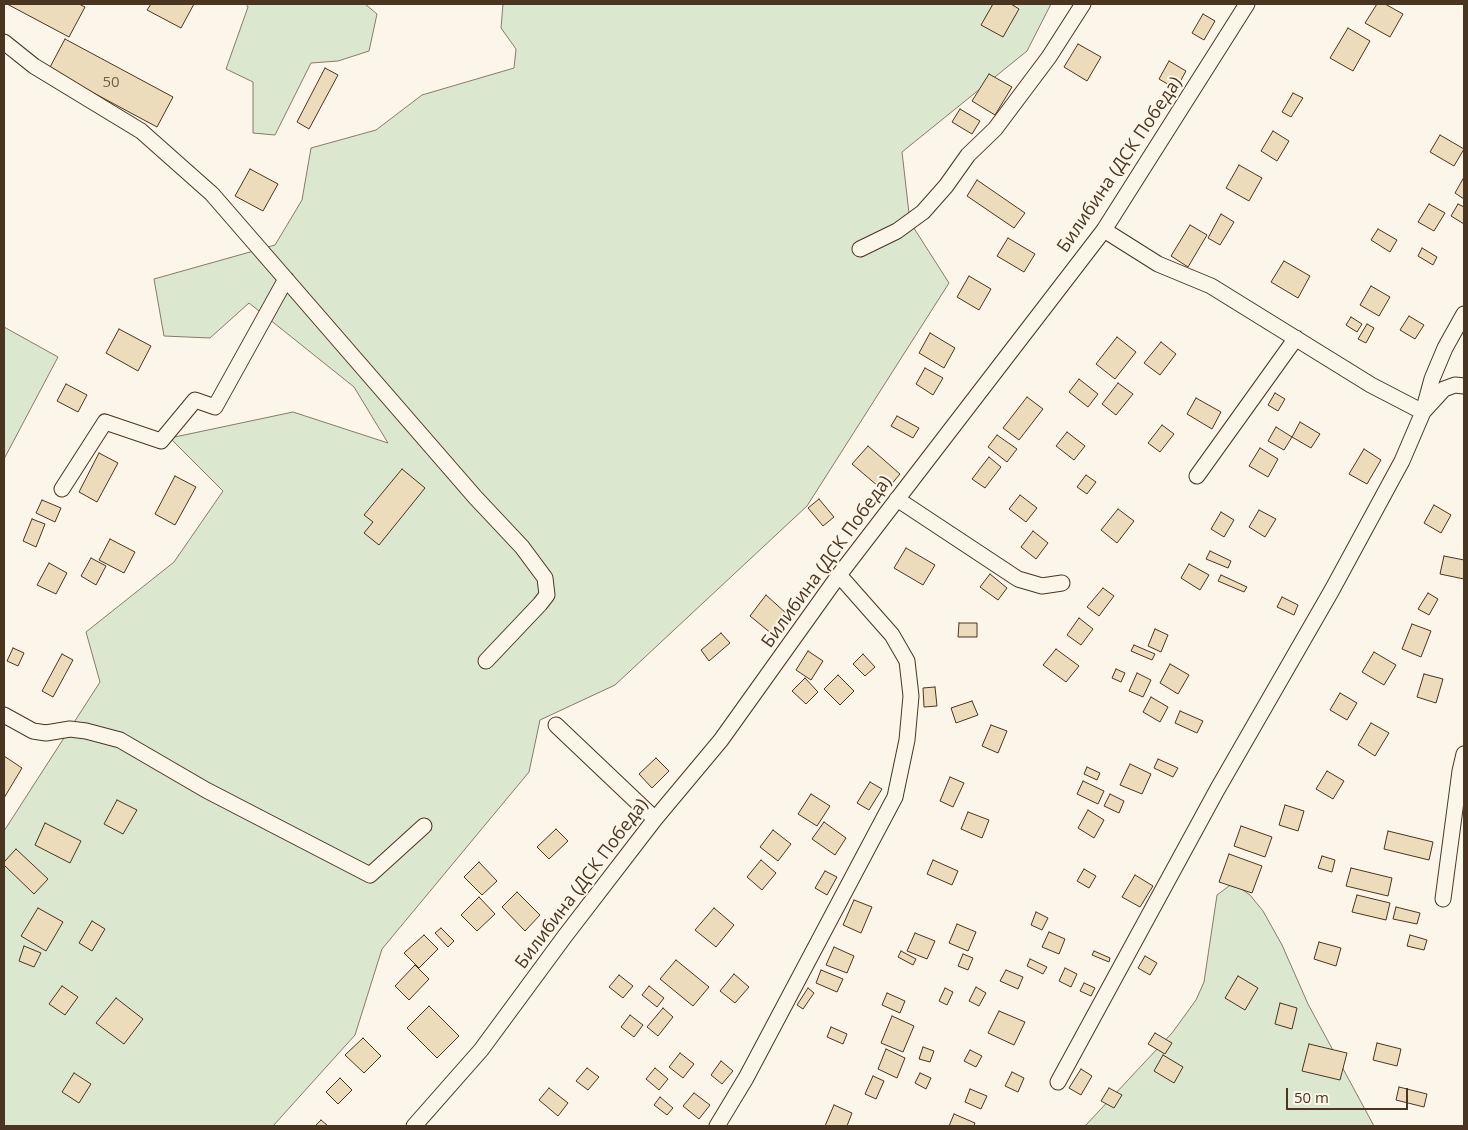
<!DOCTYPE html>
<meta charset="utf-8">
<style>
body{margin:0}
#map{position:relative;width:1468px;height:1130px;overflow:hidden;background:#fbf6e9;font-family:"Open Sans",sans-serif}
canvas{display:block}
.frame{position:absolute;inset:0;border:5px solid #4a3520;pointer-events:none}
.scale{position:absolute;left:1286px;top:1088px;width:122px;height:22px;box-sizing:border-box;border:2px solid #4a3520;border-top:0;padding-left:6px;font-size:15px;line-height:18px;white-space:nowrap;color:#4a3520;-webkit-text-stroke:4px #fbf6e9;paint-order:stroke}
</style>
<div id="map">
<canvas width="1468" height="1130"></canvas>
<div class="frame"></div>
<div class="scale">50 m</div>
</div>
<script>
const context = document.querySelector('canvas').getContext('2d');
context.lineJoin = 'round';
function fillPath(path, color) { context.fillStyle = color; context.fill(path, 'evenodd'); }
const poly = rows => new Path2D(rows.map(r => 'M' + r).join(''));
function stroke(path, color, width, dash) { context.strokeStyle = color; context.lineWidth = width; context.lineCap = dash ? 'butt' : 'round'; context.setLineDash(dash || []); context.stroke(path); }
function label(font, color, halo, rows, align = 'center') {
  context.font = font + ' "Open Sans",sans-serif'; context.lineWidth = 4; context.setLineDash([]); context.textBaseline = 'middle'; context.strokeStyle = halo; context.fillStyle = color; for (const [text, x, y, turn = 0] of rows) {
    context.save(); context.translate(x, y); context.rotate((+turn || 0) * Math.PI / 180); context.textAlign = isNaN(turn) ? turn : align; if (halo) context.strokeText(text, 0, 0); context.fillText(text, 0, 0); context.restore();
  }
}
const green = poly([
 [246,4,365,4,377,14,369,51,338,61,311,63,275,135,253,133,253,82,226,69,248,7,246,4],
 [503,4,1051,4,1027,51,902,152,910,222,949,283,807,506,615,685,540,720,529,772,382,949,355,1035,273,1126,4,1126,4,831,100,682,86,632,174,562,223,491,170,438,293,412,388,443,354,387,249,303,210,338,164,336,154,279,275,245,302,200,311,148,376,130,422,95,514,68,516,49,501,28,503,4],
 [4,327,58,357,4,459,4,327],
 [1233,883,1250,895,1263,911,1282,945,1308,1004,1374,1126,1085,1126,1172,1033,1196,1000,1204,982,1217,895,1233,883]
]);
fillPath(green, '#dce7d0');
stroke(green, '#887966', 1);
const building = poly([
 [7,4,79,4,85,7,69,37,7,4],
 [151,4,194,4,181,28,147,10,151,4],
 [993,4,1011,4,1019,9,1003,37,981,25,993,4],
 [1377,4,1385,4,1403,14,1390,37,1365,23,1377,4],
 [1203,14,1215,21,1204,40,1192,33,1203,14],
 [1348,28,1370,41,1353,71,1330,58,1348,28],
 [65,39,173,97,157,127,49,69,65,39],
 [1078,44,1101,57,1087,81,1064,67,1078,44],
 [1169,61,1186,71,1176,89,1159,79,1169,61],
 [325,68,338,75,309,129,297,122,325,68],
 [989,74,1012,87,995,115,972,101,989,74],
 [1293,93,1303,98,1291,117,1282,112,1293,93],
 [960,109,980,121,972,134,952,122,960,109],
 [1273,131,1289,141,1277,161,1261,151,1273,131],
 [1440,135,1464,149,1454,166,1430,152,1440,135],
 [1239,165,1262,178,1249,201,1226,188,1239,165],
 [250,169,278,184,263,211,235,196,250,169],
 [1464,177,1464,199,1455,193,1464,177],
 [977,180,1025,213,1014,228,967,196,977,180],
 [1429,204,1445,213,1434,231,1418,222,1429,204],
 [1458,204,1464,207,1464,224,1451,216,1458,204],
 [1221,214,1234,222,1220,245,1208,238,1221,214],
 [1190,225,1207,235,1188,267,1171,256,1190,225],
 [1378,229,1397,240,1390,252,1371,240,1378,229],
 [1008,238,1035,254,1024,272,997,256,1008,238],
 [1422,248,1437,257,1433,265,1418,256,1422,248],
 [1284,261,1310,276,1298,298,1271,282,1284,261],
 [969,276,991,289,979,310,957,297,969,276],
 [1371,286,1390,297,1379,316,1360,305,1371,286],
 [1409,316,1424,325,1415,339,1400,330,1409,316],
 [1351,317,1362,324,1357,332,1346,325,1351,317],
 [1367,324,1374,328,1366,343,1358,339,1367,324],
 [119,329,151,346,138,371,106,353,119,329],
 [930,333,955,348,944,368,919,353,930,333],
 [1117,337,1136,352,1115,379,1096,364,1117,337],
 [1161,342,1176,354,1160,375,1144,363,1161,342],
 [925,368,943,378,933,395,916,384,925,368],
 [1079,379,1098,394,1088,407,1069,392,1079,379],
 [1118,383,1133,394,1116,415,1102,404,1118,383],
 [66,384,87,395,78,412,57,401,66,384],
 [1275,393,1285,399,1278,411,1268,405,1275,393],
 [1027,397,1043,409,1019,440,1003,428,1027,397],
 [1196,398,1221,412,1212,429,1187,414,1196,398],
 [897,416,919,428,913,438,891,426,897,416],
 [1300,422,1320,434,1311,448,1292,437,1300,422],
 [1162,425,1174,434,1160,452,1148,443,1162,425],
 [1276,427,1292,437,1284,450,1268,441,1276,427],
 [1067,432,1085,446,1074,460,1056,446,1067,432],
 [997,435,1017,449,1007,462,988,447,997,435],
 [868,446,900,474,885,492,852,464,868,446],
 [1260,448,1278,459,1268,477,1249,466,1260,448],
 [1364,449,1381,460,1367,484,1349,474,1364,449],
 [99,453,118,463,97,502,79,492,99,453],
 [989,457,1001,467,985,488,972,479,989,457],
 [402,469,425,488,379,545,364,533,373,522,364,515,402,469],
 [1086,475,1096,482,1087,494,1077,487,1086,475],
 [175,476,196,487,175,525,155,514,175,476],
 [1020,495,1037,508,1026,522,1009,509,1020,495],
 [819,499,834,517,823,526,808,508,819,499],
 [42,500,61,508,55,522,36,513,42,500],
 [1434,505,1451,515,1441,533,1424,523,1434,505],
 [1118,509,1134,521,1117,543,1101,530,1118,509],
 [1259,510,1276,519,1265,537,1249,527,1259,510],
 [1221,512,1234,520,1224,537,1211,529,1221,512],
 [32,519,45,524,36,547,23,541,32,519],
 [1033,531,1048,543,1036,559,1021,547,1033,531],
 [110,539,135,552,124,573,99,560,110,539],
 [906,548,935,565,923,585,894,568,906,548],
 [1210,551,1231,561,1228,568,1206,559,1210,551],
 [1444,556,1464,560,1464,579,1440,574,1444,556],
 [91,558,106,566,96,585,81,576,91,558],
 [49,563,67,573,56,594,37,585,49,563],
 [1189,564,1209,575,1200,590,1181,578,1189,564],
 [990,574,1007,588,998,600,980,587,990,574],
 [1221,575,1247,587,1244,592,1218,581,1221,575],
 [1103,588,1114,596,1099,616,1087,607,1103,588],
 [1428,593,1438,599,1429,615,1418,609,1428,593],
 [766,595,787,614,772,634,750,616,766,595],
 [1282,597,1298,605,1294,615,1277,607,1282,597],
 [1079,618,1093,629,1081,645,1067,635,1079,618],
 [959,623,977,623,977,637,958,637,959,623],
 [1412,624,1431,631,1421,657,1402,649,1412,624],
 [1155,629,1168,635,1161,652,1148,646,1155,629],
 [721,633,730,643,709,661,701,650,721,633],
 [1134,645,1155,654,1152,660,1131,651,1134,645],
 [13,648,24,653,18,666,7,661,13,648],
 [1056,649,1079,666,1066,682,1043,665,1056,649],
 [808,651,823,661,811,680,796,670,808,651],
 [1374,652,1396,665,1384,685,1362,672,1374,652],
 [62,654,73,660,53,697,42,691,62,654],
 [863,654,875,667,865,676,853,664,863,654],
 [1170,664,1189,675,1178,694,1160,683,1170,664],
 [1116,669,1125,673,1121,682,1112,678,1116,669],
 [1137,673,1151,680,1143,697,1129,691,1137,673],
 [1424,674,1443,679,1436,703,1417,697,1424,674],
 [838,675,854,691,840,705,824,689,838,675],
 [805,678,818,692,806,704,792,691,805,678],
 [935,687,937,706,924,707,923,688,935,687],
 [1340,693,1357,703,1347,720,1330,710,1340,693],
 [1151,697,1168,707,1160,722,1143,712,1151,697],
 [972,701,978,715,956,723,951,708,972,701],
 [1180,711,1203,721,1197,733,1175,723,1180,711],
 [1371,723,1389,733,1375,756,1358,745,1371,723],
 [991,725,1007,731,998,753,982,746,991,725],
 [4,756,22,768,4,798,4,756],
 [656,758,669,771,652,788,639,774,656,758],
 [1158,759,1178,768,1173,777,1154,768,1158,759],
 [1130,764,1151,774,1142,794,1120,785,1130,764],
 [1087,767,1100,773,1097,780,1084,774,1087,767],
 [1327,771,1344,781,1333,799,1316,789,1327,771],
 [950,777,964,783,953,807,940,801,950,777],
 [1083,781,1104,791,1098,804,1077,794,1083,781],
 [870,782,882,789,869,810,857,803,870,782],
 [811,794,830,806,817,826,798,814,811,794],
 [1110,794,1124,801,1119,813,1104,806,1110,794],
 [117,800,137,810,123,834,104,824,117,800],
 [1285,805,1304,811,1298,831,1279,825,1285,805],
 [1088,810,1104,820,1094,838,1078,828,1088,810],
 [968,812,989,820,982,838,961,829,968,812],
 [824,822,846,838,835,855,812,839,824,822],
 [45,823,81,841,70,863,35,845,45,823],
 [1241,826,1272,837,1265,857,1234,846,1241,826],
 [556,829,568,841,549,859,537,847,556,829],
 [773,830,791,844,778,861,760,847,773,830],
 [1388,831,1433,842,1429,860,1384,849,1388,831],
 [16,849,48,879,34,894,4,865,4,862,16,849],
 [1229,854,1262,866,1252,893,1219,882,1229,854],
 [1322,856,1335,860,1332,872,1318,868,1322,856],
 [761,860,776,873,762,890,747,877,761,860],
 [933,860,958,871,952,885,927,874,933,860],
 [479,862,497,881,482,895,464,877,479,862],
 [1351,868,1392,878,1388,896,1346,886,1351,868],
 [1084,869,1096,876,1089,888,1077,881,1084,869],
 [825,871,837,877,827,895,815,888,825,871],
 [1135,875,1153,886,1140,907,1122,897,1135,875],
 [517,892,540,915,525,931,502,907,517,892],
 [1357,895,1390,903,1386,920,1352,912,1357,895],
 [479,897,495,914,477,931,461,915,479,897],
 [854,900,872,907,861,933,843,925,854,900],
 [1396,907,1420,913,1417,924,1393,919,1396,907],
 [38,908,63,922,46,951,21,936,38,908],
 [714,908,734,925,716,947,695,930,714,908],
 [1036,912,1048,918,1042,930,1031,925,1036,912],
 [92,921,105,929,92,951,79,943,92,921],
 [957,924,976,932,968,951,949,943,957,924],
 [441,928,454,941,448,947,435,933,441,928],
 [1049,932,1065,939,1059,954,1042,947,1049,932],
 [915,933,935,941,927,959,907,951,915,933],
 [424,935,438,949,419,968,404,953,424,935],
 [1410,935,1427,940,1424,950,1407,946,1410,935],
 [1319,942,1341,948,1336,966,1314,959,1319,942],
 [24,946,41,953,34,967,19,961,24,946],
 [834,947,854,956,847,973,826,965,834,947],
 [901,951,916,959,913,965,898,957,901,951],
 [1094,951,1110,958,1109,962,1092,955,1094,951],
 [963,954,973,958,968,970,958,966,963,954],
 [1145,956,1157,963,1150,975,1138,968,1145,956],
 [1030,959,1047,967,1043,974,1027,966,1030,959],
 [676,960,709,987,693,1006,660,979,676,960],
 [415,965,429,979,409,1000,395,986,415,965],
 [1065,968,1077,974,1071,987,1059,981,1065,968],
 [821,970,843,979,837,992,816,983,821,970],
 [1006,970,1023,977,1018,989,1000,981,1006,970],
 [734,974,749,987,735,1003,720,991,734,974],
 [619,975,633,986,623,998,609,987,619,975],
 [1238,976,1258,988,1245,1010,1225,998,1238,976],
 [1084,983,1095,988,1091,996,1080,991,1084,983],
 [62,986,78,997,65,1015,49,1004,62,986],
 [649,986,664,998,657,1007,642,995,649,986],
 [976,987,986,993,979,1006,969,1001,976,987],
 [808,988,814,993,803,1009,797,1005,808,988],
 [945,988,953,992,947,1005,939,1001,945,988],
 [887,993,905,1001,900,1013,882,1005,887,993],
 [116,998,143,1019,124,1044,96,1023,116,998],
 [1280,1003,1297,1008,1292,1029,1275,1024,1280,1003],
 [429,1006,459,1036,437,1058,407,1028,429,1006],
 [663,1008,673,1017,658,1036,647,1027,663,1008],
 [999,1011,1025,1022,1014,1045,988,1033,999,1011],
 [630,1015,643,1025,634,1037,621,1027,630,1015],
 [892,1016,914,1026,903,1052,881,1043,892,1016],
 [831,1027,847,1034,843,1044,827,1037,831,1027],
 [1155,1033,1172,1043,1165,1054,1148,1044,1155,1033],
 [363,1038,381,1056,364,1073,345,1055,363,1038],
 [1377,1043,1401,1049,1397,1066,1373,1060,1377,1043],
 [1309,1044,1347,1053,1340,1080,1302,1071,1309,1044],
 [923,1047,934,1051,930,1062,919,1059,923,1047],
 [886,1049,905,1058,897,1078,878,1069,886,1049],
 [970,1050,982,1056,976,1067,964,1061,970,1050],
 [680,1053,694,1064,683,1078,669,1067,680,1053],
 [1163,1055,1183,1067,1174,1083,1154,1071,1163,1055],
 [721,1061,733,1071,722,1084,711,1075,721,1061],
 [587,1068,599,1077,588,1090,576,1081,587,1068],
 [655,1068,668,1079,659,1090,646,1079,655,1068],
 [1081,1069,1092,1076,1081,1095,1069,1088,1081,1069],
 [1012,1072,1024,1078,1018,1092,1005,1086,1012,1072],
 [74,1073,91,1084,79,1103,62,1092,74,1073],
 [920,1073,931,1078,926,1089,915,1083,920,1073],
 [873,1076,884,1081,876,1099,865,1094,873,1076],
 [340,1078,352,1090,338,1104,326,1092,340,1078],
 [1399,1087,1427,1094,1424,1107,1396,1100,1399,1087],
 [549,1088,568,1103,558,1116,539,1100,549,1088],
 [1109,1088,1122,1095,1114,1108,1101,1101,1109,1088],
 [970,1089,987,1096,981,1109,965,1102,970,1089],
 [694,1093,710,1105,699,1119,683,1106,694,1093],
 [660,1097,673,1108,667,1115,654,1105,660,1097],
 [834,1105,852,1113,847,1126,825,1126,834,1105],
 [954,1114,975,1123,974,1126,949,1126,954,1114],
 [321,1120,328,1126,315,1126,321,1120]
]);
fillPath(building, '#ecdcbc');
stroke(building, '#4a3520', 1);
const street = poly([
 [4,42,34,66,141,131,212,194,475,497,522,547,545,578,547,595,540,604,486,661],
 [1104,230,1158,264,1211,286,1371,385,1423,412,1432,379,1445,348,1464,314],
 [860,249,897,231,923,212,946,186,968,155,995,129,1049,57,1083,4],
 [1197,476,1296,338],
 [62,489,105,422,161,441,195,400,215,407,286,279],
 [897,499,1018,579,1042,586,1062,583],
 [4,715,33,731,46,733,70,729,86,731,120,740,206,790,370,875,424,826],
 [556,725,655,819],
 [1443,899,1460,771,1464,754],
 [1058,1082,1217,790,1332,590,1402,461,1423,412,1444,389,1455,385,1464,386],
 [414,1126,481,1050,565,936,655,819,721,740,839,575,1104,230,1247,4],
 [717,1126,746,1078,895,797,907,740,911,696,907,661,892,635,839,575]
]);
stroke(street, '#4a3520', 17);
stroke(street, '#fbf6e9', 15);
label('15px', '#725f47', null, [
 ["50",111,83]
]);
label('18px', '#4a3520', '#fbf6e9', [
 ["Билибина (ДСК Победа)",1120,165,-56],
 ["Билибина (ДСК Победа)",827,562,-54],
 ["Билибина (ДСК Победа)",582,884,-53]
]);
</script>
